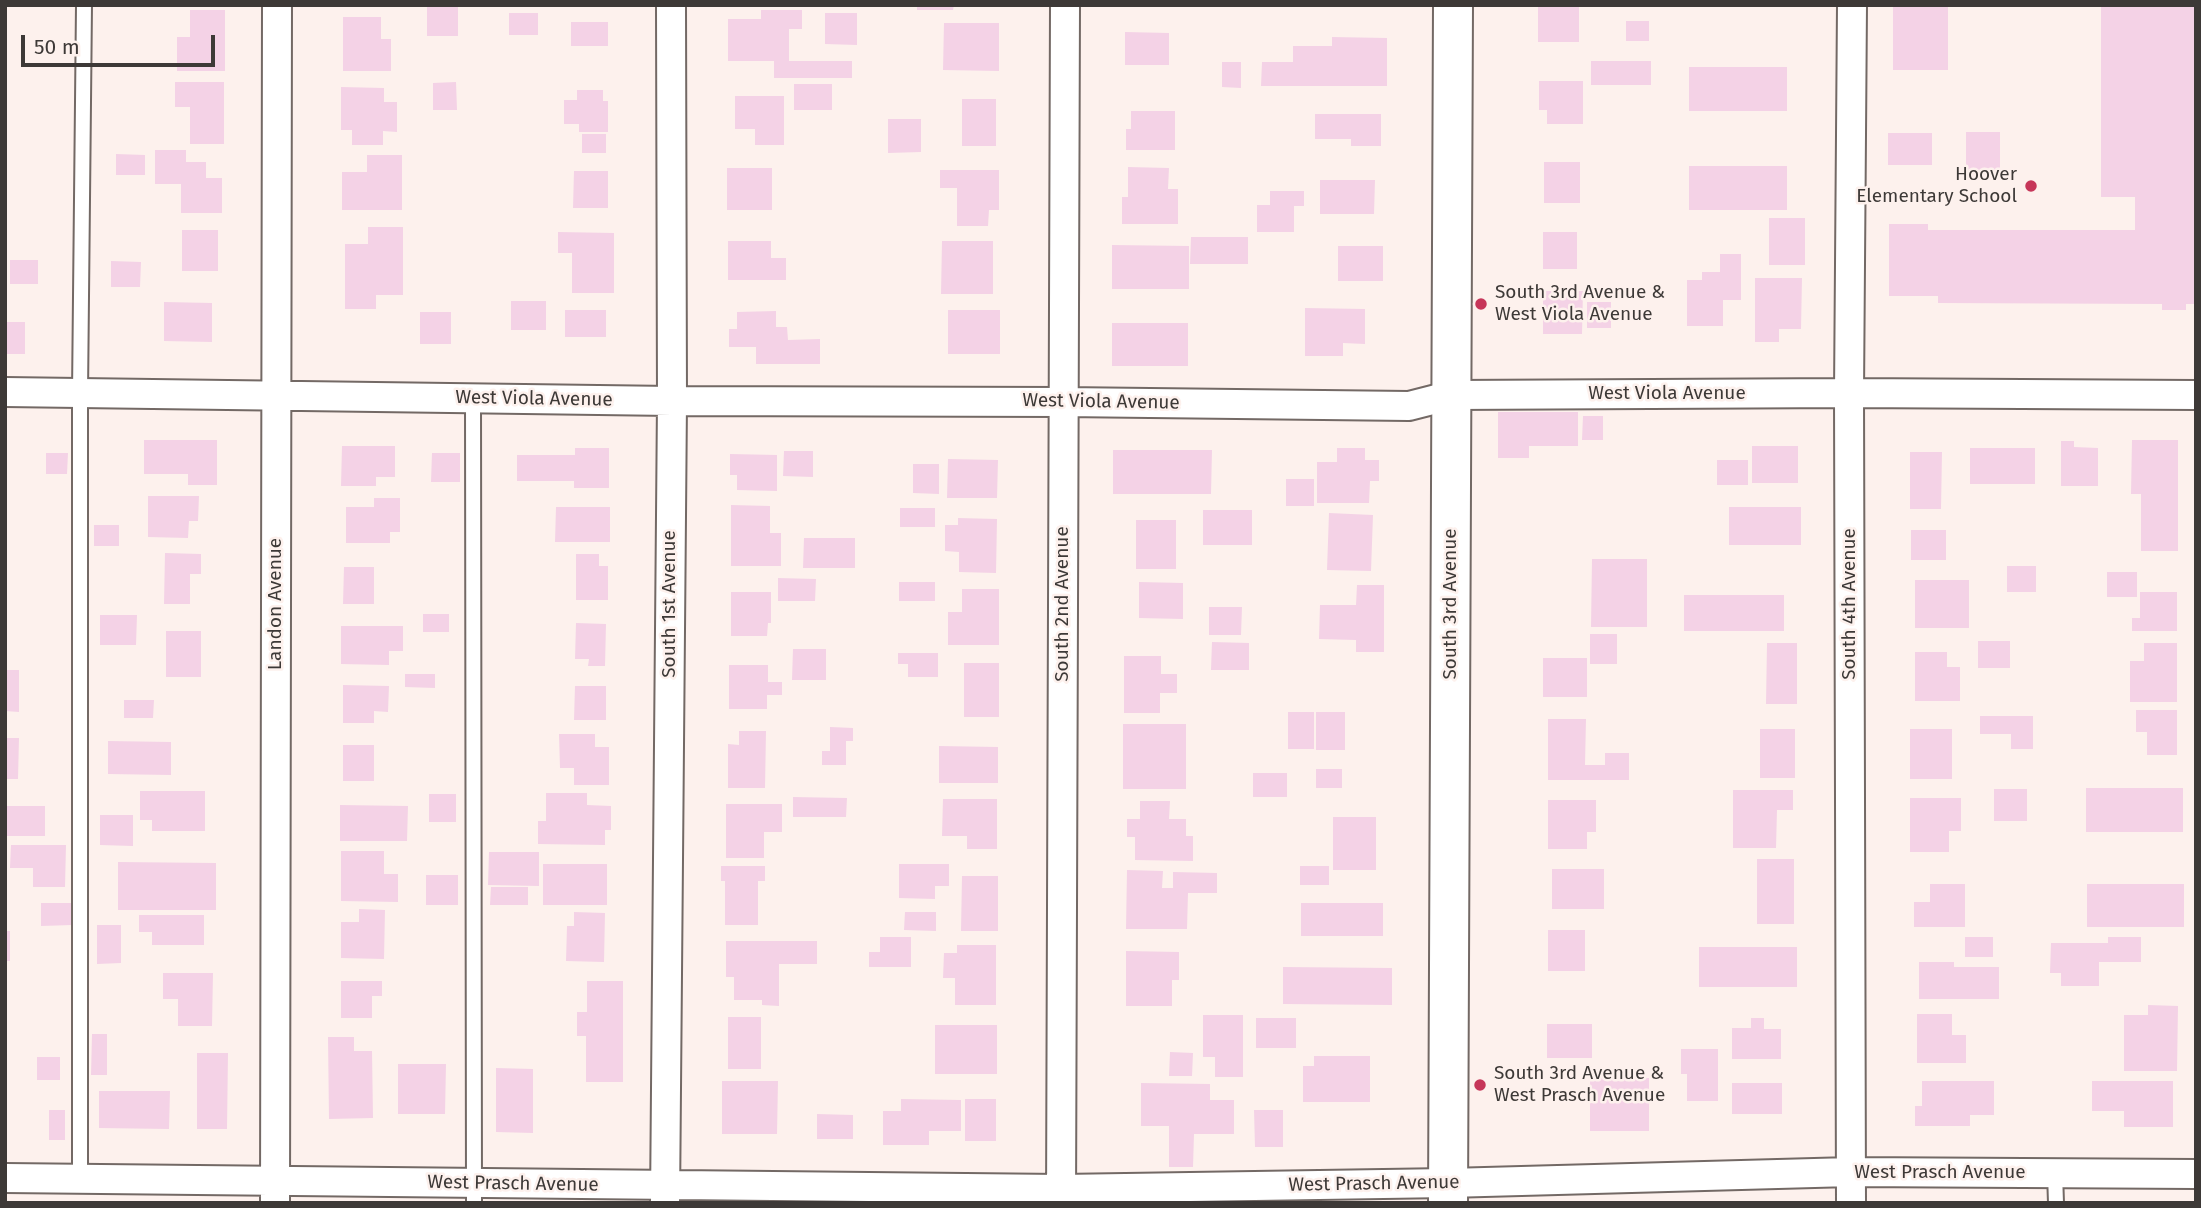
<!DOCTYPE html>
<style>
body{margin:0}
#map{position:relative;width:2201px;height:1208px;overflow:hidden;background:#fdf1ed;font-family:"Fira Sans",sans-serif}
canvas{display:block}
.frame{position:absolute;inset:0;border:7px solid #3d3937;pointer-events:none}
.scale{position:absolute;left:21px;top:35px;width:194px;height:32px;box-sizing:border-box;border:4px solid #3d3937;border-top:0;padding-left:9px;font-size:21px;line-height:24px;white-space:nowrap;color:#3d3937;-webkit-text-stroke:5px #fdf1ed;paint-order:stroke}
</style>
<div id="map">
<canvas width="2201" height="1208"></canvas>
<div class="frame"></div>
<div class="scale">50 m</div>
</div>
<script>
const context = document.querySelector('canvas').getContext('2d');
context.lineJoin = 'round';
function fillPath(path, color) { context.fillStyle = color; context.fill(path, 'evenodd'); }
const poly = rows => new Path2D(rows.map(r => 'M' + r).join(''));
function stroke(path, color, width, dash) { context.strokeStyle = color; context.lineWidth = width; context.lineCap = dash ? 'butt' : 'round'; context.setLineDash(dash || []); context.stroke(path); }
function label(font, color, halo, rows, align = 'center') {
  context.font = font + ' "Fira Sans",sans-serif'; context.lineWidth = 5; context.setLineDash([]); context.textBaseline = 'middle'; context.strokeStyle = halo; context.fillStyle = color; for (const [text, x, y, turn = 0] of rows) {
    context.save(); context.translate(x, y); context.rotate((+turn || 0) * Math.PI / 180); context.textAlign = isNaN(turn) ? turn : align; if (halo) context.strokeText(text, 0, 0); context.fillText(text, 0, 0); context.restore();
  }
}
fillPath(poly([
 [917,5,954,5,953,10,917,10],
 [1538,5,1579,5,1579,42,1538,42],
 [1893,5,1948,5,1948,70,1893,70],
 [2101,5,2196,7,2196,304,2186,304,2186,310,2162,310,2162,304,1938,303,1938,296,1889,296,1889,224,1928,224,1928,230,2135,230,2135,197,2101,197],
 [427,6,458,6,458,36,427,36],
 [190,10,225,10,225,71,177,71,177,37,190,37],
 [761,10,802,10,802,29,789,29,789,61,852,61,852,78,774,78,774,61,728,61,728,19,761,19],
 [509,13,538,13,538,35,509,35],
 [825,13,857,13,857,45,825,44],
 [343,17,381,17,381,39,391,39,391,71,343,71],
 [1626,21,1649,21,1649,41,1626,41],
 [571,22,608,22,608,46,571,46],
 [944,23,999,23,999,71,943,70],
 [1125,32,1169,33,1169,65,1125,65],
 [1332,37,1387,38,1387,86,1261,86,1262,62,1293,62,1293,46,1332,46],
 [1591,61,1651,61,1651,85,1591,85],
 [1222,62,1241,62,1241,88,1222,87],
 [1689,67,1787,67,1787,111,1689,111],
 [1539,81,1583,81,1583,124,1547,124,1547,110,1539,110],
 [175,82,224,82,224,144,190,144,190,107,175,107],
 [456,82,457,110,433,110,433,83],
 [794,84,832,84,832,110,794,110],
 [341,87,384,88,384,102,397,102,397,132,383,131,383,145,352,145,352,130,341,130],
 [577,90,603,90,603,101,608,101,608,132,579,132,579,124,564,124,564,100,577,100],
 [735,96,784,96,784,145,755,145,755,129,735,129],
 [962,99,996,99,996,146,962,146],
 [1131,111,1175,111,1175,150,1126,150,1126,129,1131,129],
 [1315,114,1381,114,1381,146,1351,146,1351,139,1315,139],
 [888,119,921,119,921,152,888,153],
 [1966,132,2000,132,2000,175,1966,175],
 [1888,133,1932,133,1932,165,1888,165],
 [582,134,606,134,606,153,582,153],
 [155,150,186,150,186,162,206,162,206,178,222,178,222,213,181,213,181,184,155,184],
 [116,154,145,155,145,175,116,175],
 [367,155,402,155,402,210,342,210,342,172,367,172],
 [1544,162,1580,162,1580,203,1544,203],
 [1689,166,1787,166,1787,210,1689,210],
 [1128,167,1169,168,1168,189,1178,189,1178,224,1122,224,1122,197,1128,197],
 [727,168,772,168,772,210,727,210],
 [940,170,999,170,999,210,989,210,988,226,957,226,957,188,940,188],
 [574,171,608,171,608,208,573,208],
 [1320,180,1375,180,1374,214,1320,214],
 [1270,191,1304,191,1304,206,1294,206,1294,232,1257,232,1257,205,1270,205],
 [1769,218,1805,218,1805,265,1769,265],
 [368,227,403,227,403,295,376,295,376,309,345,309,345,244,368,244],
 [182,230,218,230,218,271,182,271],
 [558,232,614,233,614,293,572,293,572,253,558,253],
 [1543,232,1577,232,1577,269,1543,269],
 [1191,237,1248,237,1248,264,1190,264],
 [728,241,771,241,771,258,786,258,786,280,728,280],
 [942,241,993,241,993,294,941,294],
 [1112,245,1189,246,1189,289,1112,289],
 [1338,246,1383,246,1383,281,1338,281],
 [1720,254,1741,254,1741,300,1723,300,1723,326,1687,326,1687,280,1702,280,1702,272,1720,272],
 [10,260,38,260,38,284,10,284],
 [111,261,141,262,140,287,111,287],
 [1755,278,1802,278,1801,329,1779,329,1779,342,1755,342],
 [1543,291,1583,291,1582,334,1543,334],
 [511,301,546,301,546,330,511,330],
 [164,302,212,303,212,342,164,341],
 [1587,302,1611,302,1611,328,1587,328],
 [1305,308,1365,309,1365,344,1343,343,1343,356,1305,356],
 [565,310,606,310,606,337,565,337],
 [948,310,1000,310,1000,354,948,354],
 [776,311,776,327,787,327,788,340,820,339,820,364,756,364,756,347,729,347,729,329,737,329,737,312],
 [420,312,451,312,451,344,420,344],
 [6,322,25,322,25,354,6,354],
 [1112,323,1188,323,1188,366,1112,366],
 [1498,412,1578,412,1578,446,1529,446,1529,458,1498,458],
 [1583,416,1603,416,1603,440,1582,440],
 [144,440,217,440,217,485,188,485,188,474,144,474],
 [2132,440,2178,440,2178,551,2141,551,2141,494,2131,494],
 [2061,441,2074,441,2074,447,2098,448,2098,486,2061,486],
 [342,446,395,446,395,477,376,477,376,486,341,486],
 [1752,446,1798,446,1798,483,1752,483],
 [575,448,609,448,609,488,574,488,574,481,517,481,517,455,575,455],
 [1337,448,1365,448,1365,460,1379,460,1379,481,1370,481,1369,503,1317,503,1317,462,1337,462],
 [1970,448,2035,448,2035,484,1970,484],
 [1113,450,1212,450,1211,494,1113,494],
 [784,451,813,451,813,477,783,476],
 [1910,452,1942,452,1941,509,1910,509],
 [46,453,68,453,67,474,46,474],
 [432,453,460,453,460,482,431,482],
 [730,454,777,455,777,491,737,490,737,475,730,475],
 [948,459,998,460,997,498,947,498],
 [1717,460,1748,460,1748,485,1717,485],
 [913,464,939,464,939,494,913,493],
 [1286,479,1314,479,1314,506,1286,506],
 [148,496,199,496,198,521,189,521,188,538,148,537],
 [374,498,400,498,400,532,390,532,390,543,346,543,346,507,374,507],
 [731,505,770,506,770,533,781,533,781,566,731,566],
 [556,507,610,507,610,542,555,542],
 [1729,507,1801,507,1801,545,1729,545],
 [900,508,935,508,935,527,900,527],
 [1203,510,1252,510,1252,545,1203,545],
 [1329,513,1373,515,1371,571,1327,570],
 [958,518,997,519,996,573,959,572,959,552,945,551,945,525,958,525],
 [1136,520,1176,520,1176,569,1136,569],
 [94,525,119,525,119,546,94,546],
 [1911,530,1946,530,1946,560,1911,560],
 [804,538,855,538,855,568,803,568],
 [165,553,201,554,201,574,190,574,190,604,164,604],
 [576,554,599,554,599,566,608,566,608,600,576,600],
 [1592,559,1647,559,1647,627,1591,627],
 [2007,566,2036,566,2036,592,2007,592],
 [344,567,374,567,374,604,343,604],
 [2107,572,2137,572,2137,597,2107,597],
 [778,578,816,579,815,601,778,601],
 [1915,580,1969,580,1969,628,1915,628],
 [899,582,935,582,935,601,899,601],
 [1139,582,1183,583,1183,619,1139,618],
 [1357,585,1384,585,1384,652,1356,652,1356,640,1319,639,1320,605,1356,605],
 [962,589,999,589,999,645,948,645,948,612,962,612],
 [731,592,771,592,771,623,768,623,767,636,731,636],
 [2140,592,2177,592,2177,631,2132,631,2132,618,2140,618],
 [1684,595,1784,595,1784,631,1684,631],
 [1209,607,1242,607,1241,635,1209,635],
 [423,614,449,614,449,632,423,632],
 [100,615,137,615,136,645,100,645],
 [576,623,606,624,605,666,588,666,589,659,575,659],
 [341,626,403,626,403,651,389,651,389,665,341,664],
 [166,631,201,631,201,677,166,677],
 [1590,634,1617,634,1617,664,1590,664],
 [1978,641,2010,641,2010,668,1978,668],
 [1212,642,1249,643,1249,670,1211,670],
 [1767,643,1797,643,1797,704,1766,704],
 [2144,643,2177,643,2177,702,2130,702,2130,661,2144,661],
 [793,649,826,649,826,680,792,680],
 [1915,652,1947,652,1947,667,1960,667,1960,701,1915,701],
 [898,653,938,653,938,677,908,677,908,664,898,664],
 [1124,656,1161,656,1161,674,1177,674,1177,693,1160,693,1160,713,1124,713],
 [1543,658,1587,658,1587,697,1543,697],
 [964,663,999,663,999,717,964,717],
 [729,665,768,665,768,682,782,682,782,695,767,695,767,709,729,709],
 [5,670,19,670,19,712,5,711],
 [405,674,435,674,435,688,405,687],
 [343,685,389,686,388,712,374,711,374,723,343,723],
 [575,686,606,686,606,720,574,720],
 [124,700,154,700,153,718,124,718],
 [2136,710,2177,710,2177,755,2147,755,2147,732,2136,732],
 [1288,712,1314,712,1314,749,1288,749],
 [1316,712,1345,712,1345,750,1316,750],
 [1980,716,2033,716,2033,749,2011,749,2011,734,1980,734],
 [1548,719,1586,719,1585,765,1605,765,1605,753,1629,753,1629,780,1548,780],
 [1123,724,1186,724,1186,789,1123,789],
 [830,727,853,728,853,741,846,741,846,765,822,765,822,751,830,751],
 [1760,729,1795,729,1795,778,1760,778],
 [1910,729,1952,729,1952,779,1910,779],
 [739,731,766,731,765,788,728,788,728,744,739,745],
 [559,734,595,734,595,747,609,747,609,785,574,785,574,768,560,768],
 [5,738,19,738,18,779,5,779],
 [108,741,171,742,171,775,108,774],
 [343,745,374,745,374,781,343,781],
 [939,746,998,747,998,783,939,783],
 [1316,769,1342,769,1342,788,1316,788],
 [1253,773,1287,773,1287,797,1253,797],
 [2086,788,2183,788,2183,832,2086,832],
 [1994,789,2027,789,2027,821,1994,821],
 [1733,790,1793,790,1793,810,1777,810,1776,848,1733,848],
 [140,791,205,791,205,831,152,831,152,820,140,820],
 [546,793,587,793,587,805,611,806,611,830,605,830,605,845,538,844,538,821,546,821],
 [429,794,456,794,456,822,429,822],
 [793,797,847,798,846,817,793,817],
 [1910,798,1961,798,1961,831,1949,831,1949,852,1910,852],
 [943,799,997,799,997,849,967,849,967,836,942,836],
 [1548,800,1596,800,1596,832,1587,832,1587,849,1548,849],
 [1140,801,1170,801,1169,819,1186,819,1186,836,1193,836,1193,861,1135,860,1135,837,1127,837,1127,819,1140,819],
 [726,804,782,804,782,832,764,832,764,858,726,858],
 [340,805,408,806,407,841,340,841],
 [5,806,45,806,45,836,5,836],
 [100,815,133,815,133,846,100,845],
 [1333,817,1376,817,1376,870,1333,870],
 [11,845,66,845,65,887,33,887,33,868,10,868],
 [341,851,384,851,384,874,398,874,398,902,341,901],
 [489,852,539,852,539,886,488,885],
 [1757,859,1794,859,1794,924,1757,924],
 [118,862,216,863,216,910,118,910],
 [543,864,607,864,607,905,543,905],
 [899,864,949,864,949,886,935,886,935,899,899,898],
 [721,866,765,866,765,881,758,881,758,925,725,925,725,881,721,881],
 [1300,866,1329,866,1329,885,1300,885],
 [1552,869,1604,869,1604,909,1552,909],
 [1127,870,1163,871,1162,888,1173,888,1173,872,1217,873,1217,893,1188,893,1187,929,1126,929],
 [426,875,458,875,458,905,426,905],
 [962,876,998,876,998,931,961,931],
 [1930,884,1965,884,1965,927,1914,927,1914,902,1930,902],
 [2087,884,2184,884,2184,927,2087,927],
 [491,887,528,887,528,905,490,905],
 [41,903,72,903,72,925,41,926],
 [1301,903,1383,903,1383,936,1301,936],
 [359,909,385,910,384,959,341,958,341,922,359,922],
 [574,912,605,913,604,962,566,961,567,926,574,926],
 [905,912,936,912,936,931,904,930],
 [139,915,204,915,204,945,152,945,152,932,139,932],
 [97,925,121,925,121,963,97,964],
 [1548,930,1585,930,1585,971,1548,971],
 [5,931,10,931,10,961,5,961],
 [880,937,911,937,911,967,869,967,869,952,880,952],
 [1965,937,1993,937,1993,957,1965,957],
 [2108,937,2141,937,2141,962,2099,962,2099,986,2061,986,2061,973,2050,973,2051,943,2108,943],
 [726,941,817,941,817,964,779,964,779,1006,762,1005,762,1000,734,1000,734,977,726,977],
 [957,945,996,945,996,1005,955,1005,955,978,943,978,944,953,957,953],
 [1699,947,1797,947,1797,987,1699,987],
 [1126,951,1179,952,1179,980,1172,980,1172,1006,1126,1006],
 [1919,962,1954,962,1954,967,1999,967,1999,999,1919,999],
 [1283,967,1392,968,1392,1005,1283,1004],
 [163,973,213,973,212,1026,178,1026,178,999,163,999],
 [341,981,382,981,382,996,372,996,372,1018,341,1018],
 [587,981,623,981,623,1082,586,1082,586,1036,577,1036,577,1012,587,1012],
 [2148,1005,2178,1006,2177,1071,2124,1071,2124,1015,2148,1015],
 [1917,1014,1952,1014,1952,1035,1966,1035,1966,1063,1917,1063],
 [1203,1015,1243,1015,1243,1077,1215,1077,1215,1057,1203,1057],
 [728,1017,761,1017,761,1069,728,1069],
 [1256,1018,1296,1018,1296,1048,1256,1048],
 [1751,1018,1764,1018,1764,1029,1781,1029,1781,1059,1732,1059,1732,1028,1751,1028],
 [1547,1024,1592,1024,1592,1058,1547,1058],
 [935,1025,997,1025,997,1074,935,1074],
 [92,1034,107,1034,107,1075,91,1075],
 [328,1037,354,1037,354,1051,372,1051,373,1118,329,1119],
 [1681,1049,1718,1049,1718,1101,1687,1101,1687,1074,1681,1074],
 [1170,1052,1193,1053,1192,1076,1169,1076],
 [197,1053,228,1053,227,1129,197,1129],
 [1314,1056,1370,1056,1370,1102,1303,1102,1303,1066,1314,1066],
 [37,1057,60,1057,60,1080,37,1080],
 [398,1064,446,1064,445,1114,398,1114],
 [496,1068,533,1069,533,1133,496,1132],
 [1590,1078,1649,1078,1649,1131,1590,1131],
 [722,1081,778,1081,777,1134,722,1134],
 [1922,1081,1994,1081,1994,1115,1970,1115,1970,1126,1915,1126,1915,1106,1922,1106],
 [2092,1081,2173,1081,2173,1127,2124,1127,2124,1111,2092,1111],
 [1141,1083,1210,1084,1210,1100,1234,1100,1234,1134,1194,1134,1193,1167,1169,1167,1169,1126,1141,1126],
 [1732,1083,1782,1083,1782,1114,1732,1114],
 [99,1091,170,1091,169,1129,99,1128],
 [901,1099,961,1100,961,1131,929,1131,929,1145,883,1145,883,1111,901,1111],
 [965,1099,996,1099,996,1141,965,1141],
 [49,1110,65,1110,65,1140,49,1140],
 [1254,1110,1283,1110,1283,1147,1255,1147],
 [817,1114,853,1115,853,1139,817,1139]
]), '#f4d2e6');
const lane = poly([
 [473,398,474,1203],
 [2055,1173,2056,1203],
 [80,1179,80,393,84,5]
]);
const street = poly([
 [5,392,672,401,1064,402,1409,406,1452,395,1849,393,2196,395],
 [5,1178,1061,1189,1448,1183,1851,1172,2196,1174],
 [275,1203,277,5],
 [665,1203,672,401,671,5],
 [1061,1203,1065,5],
 [1851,1203,1849,393,1852,5]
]);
const secondary = poly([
 [1448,1203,1453,5]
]);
stroke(lane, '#736965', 18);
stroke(street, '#736965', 32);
stroke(secondary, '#736965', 42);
stroke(lane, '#fff', 14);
stroke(street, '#fff', 28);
stroke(secondary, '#fff', 38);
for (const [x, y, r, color] of [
 [2031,186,7,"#c63659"],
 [1481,304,7,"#c63659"],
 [1480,1085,7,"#c63659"]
]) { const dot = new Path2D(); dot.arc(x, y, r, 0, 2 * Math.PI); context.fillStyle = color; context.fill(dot); stroke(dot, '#fdf1ed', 2.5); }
label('19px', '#3d3937', '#fdf1ed', [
 ["Hoover",2017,175,"right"],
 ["Elementary School",2017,197,"right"],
 ["South 3rd Avenue &",1495,293],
 ["West Viola Avenue",1495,315],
 ["South 3rd Avenue &",1494,1074],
 ["West Prasch Avenue",1494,1096]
], 'left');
label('19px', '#3d3937', '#fdf1ed', [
 ["West Viola Avenue",1667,394],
 ["West Viola Avenue",534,399,1],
 ["West Viola Avenue",1101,402,1],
 ["Landon Avenue",276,604,-90],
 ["South 1st Avenue",670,604,-90],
 ["South 2nd Avenue",1063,604,-90],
 ["South 3rd Avenue",1451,604,-90],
 ["South 4th Avenue",1850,604,-90],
 ["West Prasch Avenue",1940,1173],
 ["West Prasch Avenue",513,1184,1],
 ["West Prasch Avenue",1374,1184,-1]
]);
</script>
